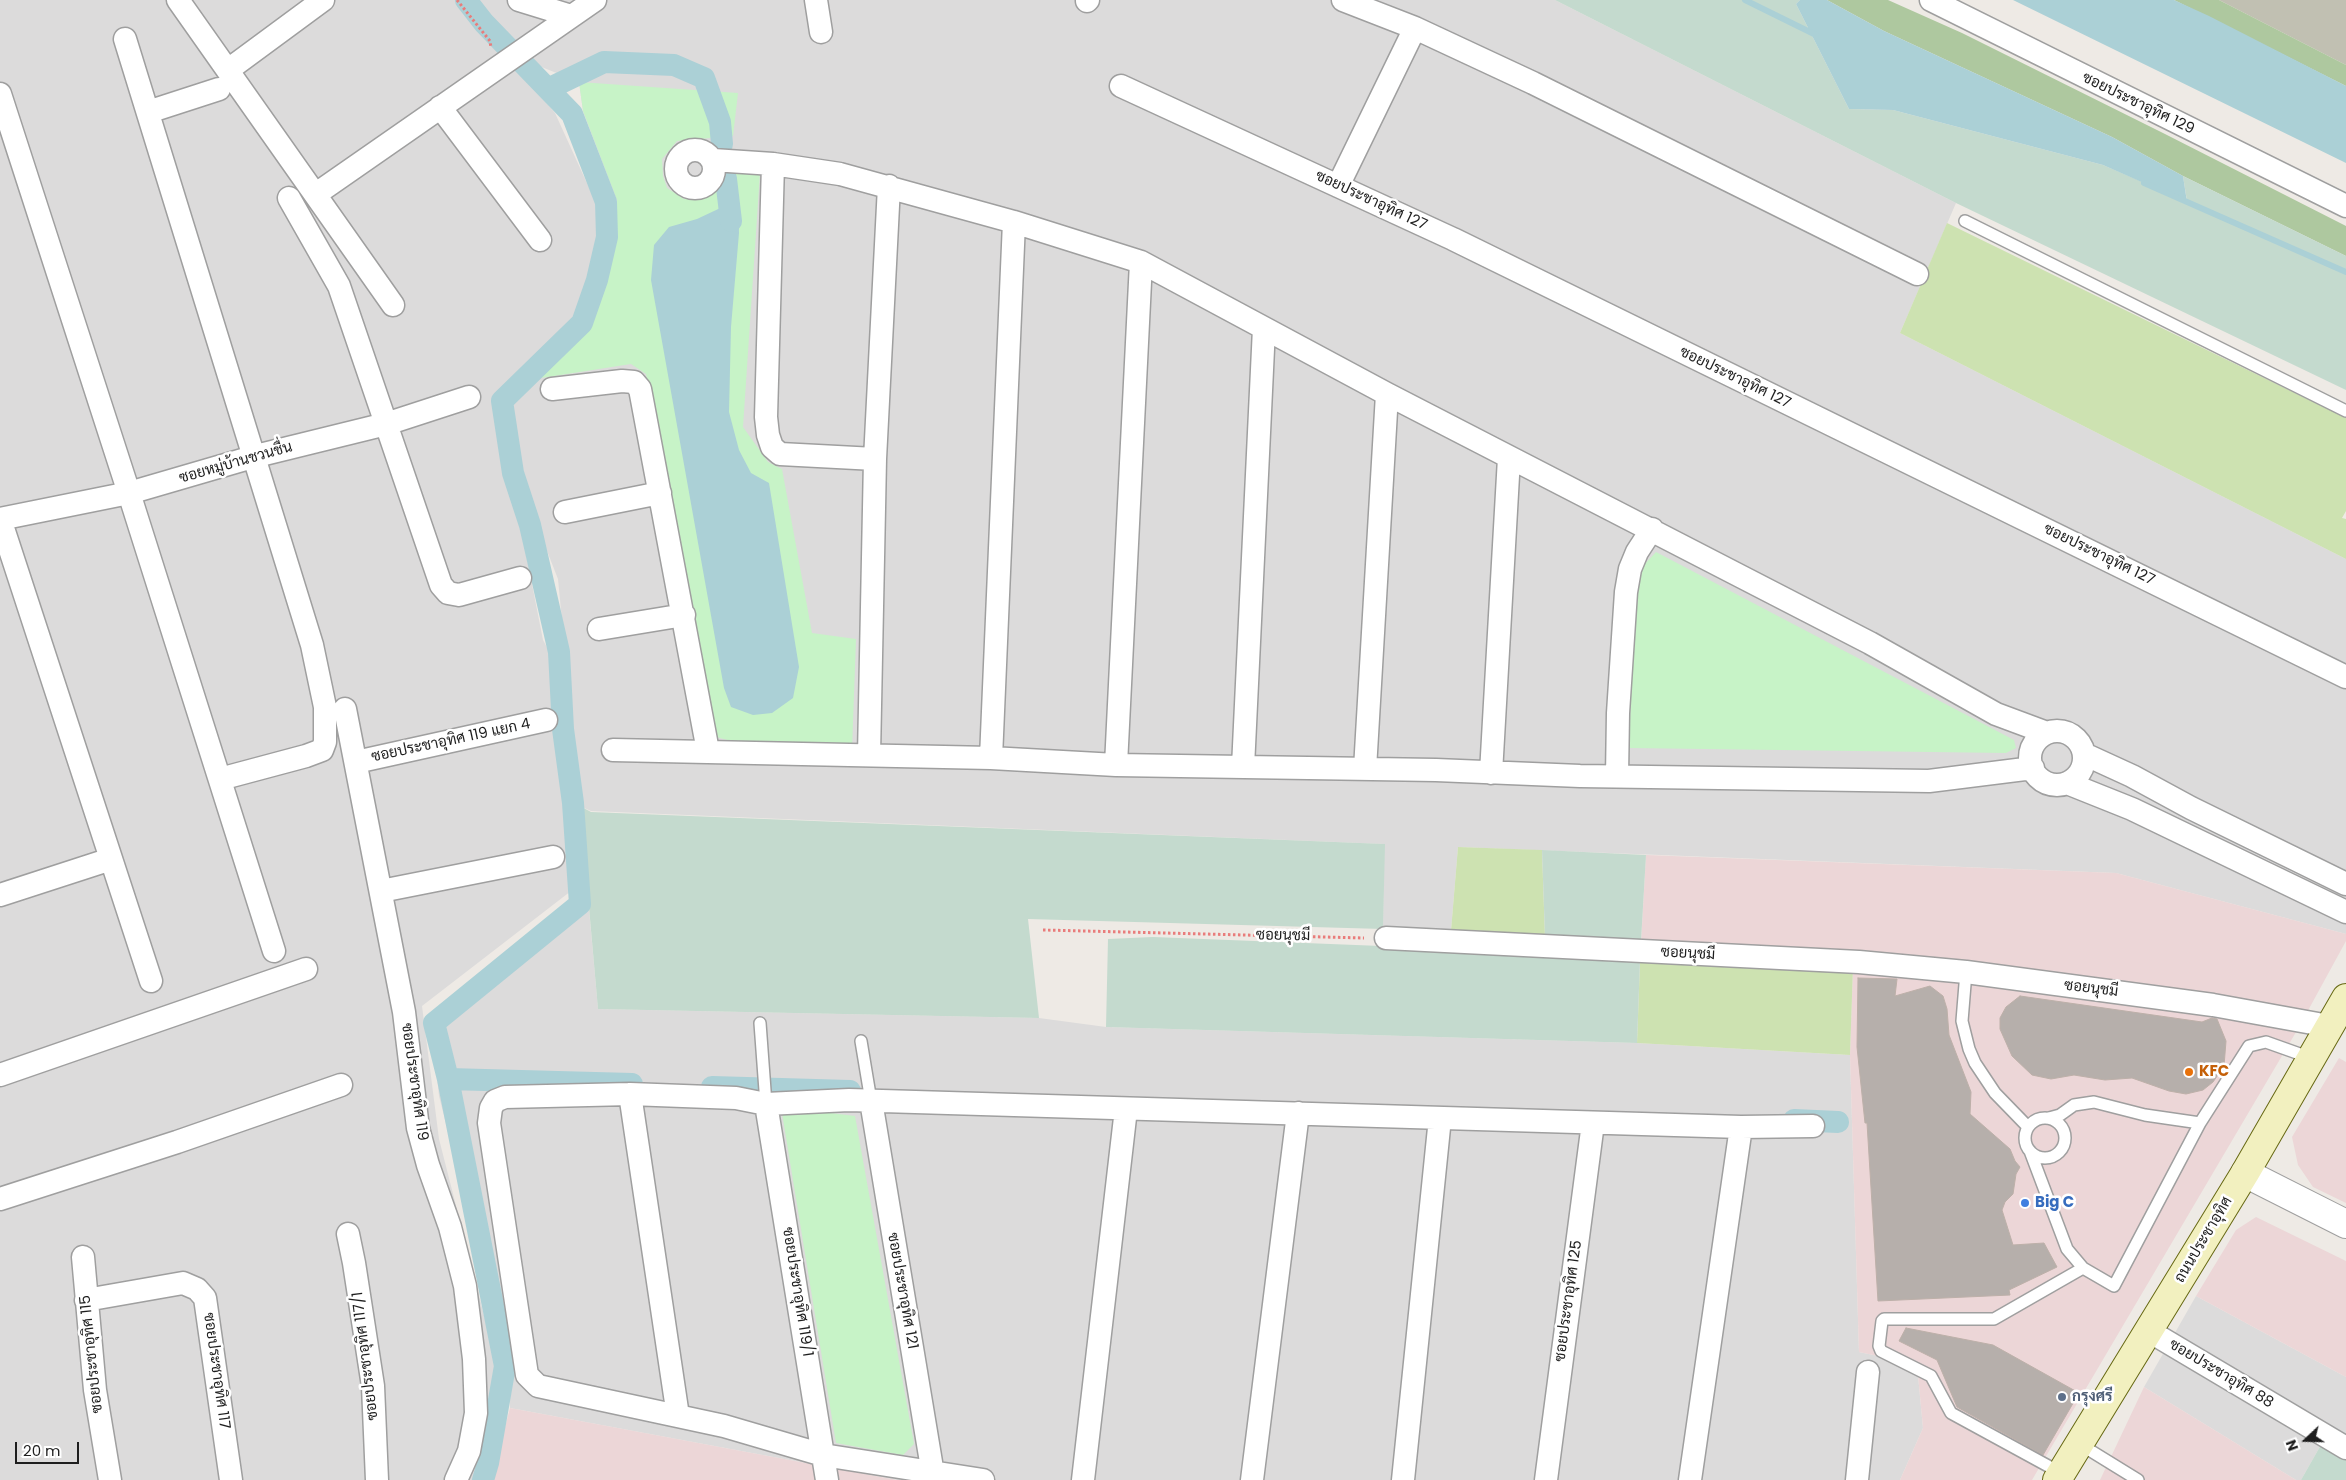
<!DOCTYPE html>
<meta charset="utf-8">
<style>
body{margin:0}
#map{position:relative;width:2346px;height:1480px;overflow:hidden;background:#eeeae5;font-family:Poppins,sans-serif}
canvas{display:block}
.north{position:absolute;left:2281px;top:1415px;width:50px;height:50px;-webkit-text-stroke:4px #fff;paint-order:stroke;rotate:249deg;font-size:14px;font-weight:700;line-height:20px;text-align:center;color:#1e1e1e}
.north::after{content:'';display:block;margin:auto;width:18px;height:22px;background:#1e1e1e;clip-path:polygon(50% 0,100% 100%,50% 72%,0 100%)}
.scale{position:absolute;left:15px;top:1442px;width:64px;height:22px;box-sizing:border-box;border:2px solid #1e1e1e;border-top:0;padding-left:6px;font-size:15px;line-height:18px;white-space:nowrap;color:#1e1e1e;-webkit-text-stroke:4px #fff;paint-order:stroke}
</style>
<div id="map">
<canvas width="2346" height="1480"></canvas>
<div class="north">N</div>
<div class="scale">20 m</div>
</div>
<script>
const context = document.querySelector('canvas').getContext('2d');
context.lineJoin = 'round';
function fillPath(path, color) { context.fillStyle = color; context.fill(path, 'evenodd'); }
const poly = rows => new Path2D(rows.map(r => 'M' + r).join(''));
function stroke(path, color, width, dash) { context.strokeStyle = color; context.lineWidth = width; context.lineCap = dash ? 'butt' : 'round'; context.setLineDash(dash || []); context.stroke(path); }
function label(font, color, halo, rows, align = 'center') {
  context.font = font + ' Poppins,Sarabun,sans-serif'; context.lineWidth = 5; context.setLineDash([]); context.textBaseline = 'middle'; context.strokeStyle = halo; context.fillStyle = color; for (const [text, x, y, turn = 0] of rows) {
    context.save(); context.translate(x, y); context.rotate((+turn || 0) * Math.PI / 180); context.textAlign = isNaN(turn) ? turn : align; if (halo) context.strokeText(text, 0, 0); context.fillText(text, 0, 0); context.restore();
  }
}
fillPath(poly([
 [0,0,1555,0,1956,203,1900,333,2346,559,2346,934,2116,873,1458,847,1451,931,1383,929,1384,844,591,811,580,806,558,579,518,477,507,405,587,331,608,266,617,200,583,111,579,82,529,62,519,70,555,113,601,214,597,257,582,309,495,397,543,640,553,659,571,891,422,1006,439,1139,498,1370,494,1435,474,1480,0,1480],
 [588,898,598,1009,1039,1018,1106,1027,1637,1043,1850,1055,1859,1352,1878,1356,1918,1375,1923,1428,1900,1480,897,1480,510,1408,509,1375,439,1096,431,1019,570,903],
 [2196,1296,2346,1377,2346,1457,2322,1443,2301,1480,2296,1480,2144,1387]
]), '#dcdbdb');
fillPath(poly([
 [1646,855,2116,873,2346,934,2346,941,2299,1027,2032,1480,1900,1480,1923,1428,1918,1375,1878,1356,1859,1352,1850,1055,1853,967,1640,961],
 [2339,1058,2346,1062,2346,1203,2313,1187,2298,1165,2292,1137],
 [2256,1217,2346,1261,2346,1377,2196,1296,2236,1230],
 [2144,1387,2296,1480,2100,1480],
 [510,1408,897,1480,491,1480]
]), '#ecd6d7');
fillPath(poly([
 [2219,0,2346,0,2346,65]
]), '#c1c0b2');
fillPath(poly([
 [1947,223,2346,418,2346,511,2342,518,2346,519,2346,559,1900,333],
 [1458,847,1542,850,1545,937,1451,931],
 [1640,961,1853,967,1850,1055,1637,1043]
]), '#cde2b1');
fillPath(poly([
 [1827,0,1888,0,1962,33,2165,134,2346,226,2346,256,2183,176,2112,137,1884,31],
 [2174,0,2219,0,2346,65,2346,86]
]), '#aec89f');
fillPath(poly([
 [1555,0,1800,0,1796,4,1849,109,1893,110,2103,165,2187,201,2183,176,2346,256,2346,390,1956,203],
 [580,806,591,812,1385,844,1383,929,1028,919,1039,1018,598,1009],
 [1542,850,1646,855,1641,941,1545,937],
 [1153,937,1381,946,1640,961,1637,1043,1106,1027,1108,939],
 [2322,1443,2346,1457,2346,1480,2301,1480]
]), '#c4dace');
fillPath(poly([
 [579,82,738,93,733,136,677,141,662,159,663,176,667,188,684,199,704,193,722,181,724,167,760,173,743,427,768,462,782,469,812,633,856,639,852,750,735,742,716,737,707,721,646,374,631,364,535,379,587,331,608,266,617,200,583,111],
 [1656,552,2014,740,2016,748,2006,753,1629,748,1633,644,1639,570],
 [806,1110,855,1116,914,1444,903,1455,836,1443,782,1113]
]), '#c7f3c7');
fillPath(poly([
 [1800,0,1827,0,1884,31,2112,137,2183,176,2187,202,2103,165,1893,110,1849,109,1796,4],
 [2013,0,2174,0,2209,16,2346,86,2346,163],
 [732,179,738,199,739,233,731,327,729,412,739,450,751,473,769,483,799,667,793,698,772,713,753,715,731,707,724,688,651,280,654,245,669,227,697,219,731,203]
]), '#abd0d6');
stroke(poly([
 [1745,0,1816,35],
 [2144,183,2346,272]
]), '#abd0d6', 6);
stroke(poly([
 [466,0,484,23,572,114,606,202,607,237,597,280,582,323,502,401,513,473,530,525,559,652,563,729,573,803,580,904,434,1023,448,1079,505,1366,488,1463,483,1480],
 [548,89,604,62,674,65,704,78,720,122,722,144],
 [726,179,731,221],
 [448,1079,632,1084],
 [712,1087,850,1091],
 [1794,1120,1838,1122]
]), '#abd0d6', 22);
const building = poly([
 [1858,978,1897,979,1895,996,1930,986,1943,996,1947,1009,1949,1035,1971,1092,1970,1114,2010,1149,2015,1161,2020,1167,2016,1174,2013,1194,2005,1202,2002,1210,2013,1245,2044,1243,2057,1267,2009,1290,2010,1295,1878,1301,1867,1123,1865,1123,1857,1047,1858,978],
 [2020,996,2202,1022,2212,1018,2217,1019,2226,1041,2224,1066,2213,1082,2203,1090,2186,1094,2169,1091,2132,1078,2105,1080,2074,1075,2051,1079,2032,1075,2012,1056,2000,1029,2000,1018,2006,1007,2020,996],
 [1906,1328,1993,1345,2079,1393,2043,1455,1957,1407,1937,1360,1899,1341,1906,1328]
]);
fillPath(building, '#b6afab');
stroke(building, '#bdb0a9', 1);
const service = poly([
 [1965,221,2346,411],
 [1966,972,1962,1021,1969,1049,1975,1063,1995,1093,2028,1127],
 [760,1023,766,1104],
 [861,1041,871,1101],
 [2049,1118,2060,1115,2074,1105,2094,1102,2145,1115,2200,1123],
 '2025 1138a20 20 0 1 1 40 0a20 20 0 1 1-40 0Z',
 [2030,1151,2067,1249,2083,1268,2114,1286,2200,1123,2249,1046,2266,1042,2311,1058],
 [2078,1443,2138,1480],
 [2061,1473,1951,1413,1931,1376,1881,1351,1879,1346,1882,1321,1884,1319,1994,1319,2083,1268]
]);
const minor = poly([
 [178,0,393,305],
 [519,0,571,16],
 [816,0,821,32],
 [1931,0,2346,206],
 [1087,1,1088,0],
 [1415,28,1533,83,1917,274],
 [125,39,312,645,325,707,325,742,322,750,306,756,220,779],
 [228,70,323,0],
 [1121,86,1453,239,2346,677],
 [0,94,129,493,274,951],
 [440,107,540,240],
 [148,112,219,89],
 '676 169a19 19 0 1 1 38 0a19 19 0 1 1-38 0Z',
 [713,160,773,164,840,174,1014,222,1141,262,1387,394,1870,643,1996,714,2047,733],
 [773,164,766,417,768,435,772,447,780,454,875,459],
 [1338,186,1415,28,1343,0],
 [316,194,595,0],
 [289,198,339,286,441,585,448,593,459,595,520,578],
 [552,389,622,381,634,382,640,389,708,751],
 [565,512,660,493],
 [0,519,151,981],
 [0,519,129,493,256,456,386,424,469,397],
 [599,629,684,615],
 [345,709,404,1012,418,1128,428,1165,450,1227,465,1286,474,1359,476,1413,469,1451,456,1480],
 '2030 758a27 27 0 1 1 54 0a27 27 0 1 1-54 0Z',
 [613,750,991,758,1116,765,1436,770,1580,776,1929,781,2033,768],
 [2084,754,2132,776,2191,808,2346,884],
 [869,755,875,459,889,186],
 [991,758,1014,222],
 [356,762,546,720],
 [1116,765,1141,262],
 [1243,767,1264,328],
 [1365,769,1387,394],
 [1491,773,1509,458],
 [1617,776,1618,713,1626,592,1630,569,1637,552,1652,529],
 [2067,783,2132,809,2346,912],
 [381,891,553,857],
 [0,895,111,859],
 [1386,938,1859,962,1966,972,2213,1005,2329,1026],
 [0,1075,306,969],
 [630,1094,678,1416],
 [871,1101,934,1480],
 [766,1104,827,1480],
 [0,1199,177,1142,341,1085],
 [348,1234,354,1263,373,1386,377,1480],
 [83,1257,95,1390,110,1480],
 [86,1300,183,1283,197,1289,205,1298,231,1480],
 [2149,1331,2346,1448],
 [983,1480,823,1455,724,1426,538,1386,527,1375,489,1123,491,1108,495,1101,505,1097,630,1094,736,1098,766,1104,849,1100,1741,1127,1813,1126],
 [1083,1480,1126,1109],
 [1252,1480,1298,1113],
 [1403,1480,1440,1118],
 [1546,1480,1593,1123],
 [1690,1480,1741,1127],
 [1857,1480,1868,1372]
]);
const tertiary = poly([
 [2245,1173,2346,1224]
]);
const secondary = poly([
 [2057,1480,2245,1173,2346,998]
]);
stroke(service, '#9f9f9f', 14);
stroke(minor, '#9f9f9f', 25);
stroke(tertiary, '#9f9f9f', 30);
stroke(secondary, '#666812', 30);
stroke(poly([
 [457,0,490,41,491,48],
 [1043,930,1364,938]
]), '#e97c7b', 3, [2.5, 2.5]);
stroke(service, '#fff', 11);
stroke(minor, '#fff', 22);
stroke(tertiary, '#fff', 28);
stroke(secondary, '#f2f0bf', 28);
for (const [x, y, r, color] of [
 [2189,1072,5,"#e8710a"],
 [2025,1203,5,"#3f7fe0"],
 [2062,1397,5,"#5c6f8a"]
]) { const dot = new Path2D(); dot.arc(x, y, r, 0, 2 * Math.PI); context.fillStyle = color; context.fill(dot); stroke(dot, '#fff', 2); }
label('15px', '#1e1e1e', '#fff', [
 ["ซอยประชาอุทิศ 129",2138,104,26],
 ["ซอยประชาอุทิศ 127",1371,201,25],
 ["ซอยประชาอุทิศ 127",1735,378,26],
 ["ซอยหมู่บ้านชวนชื่น",236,463,-16],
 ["ซอยประชาอุทิศ 127",2099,555,26],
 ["ซอยประชาอุทิศ 119 แยก 4",451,741,-12],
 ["ซอยนุชมี",1283,936,1],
 ["ซอยนุชมี",1688,954,3],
 ["ซอยนุชมี",2091,989,7],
 ["ซอยประชาอุทิศ 119",414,1082,82],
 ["ถนนประชาอุทิศ",2204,1240,-59],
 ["ซอยประชาอุทิศ 121",902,1291,80],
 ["ซอยประชาอุทิศ 119/1",797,1292,81],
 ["ซอยประชาอุทิศ 125",1569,1301,-82],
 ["ซอยประชาอุทิศ 115",92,1354,-96],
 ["ซอยประชาอุทิศ 117/1",366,1356,-97],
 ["ซอยประชาอุทิศ 117",216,1371,82],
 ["ซอยประชาอุทิศ 88",2221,1374,31]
]);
label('bold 15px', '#c56008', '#fff', [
 ["KFC",2199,1072]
], 'left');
label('bold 15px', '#366cbe', '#fff', [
 ["Big C",2035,1203]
], 'left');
label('bold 15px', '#4e5e75', '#fff', [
 ["กรุงศรี",2072,1397]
], 'left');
</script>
